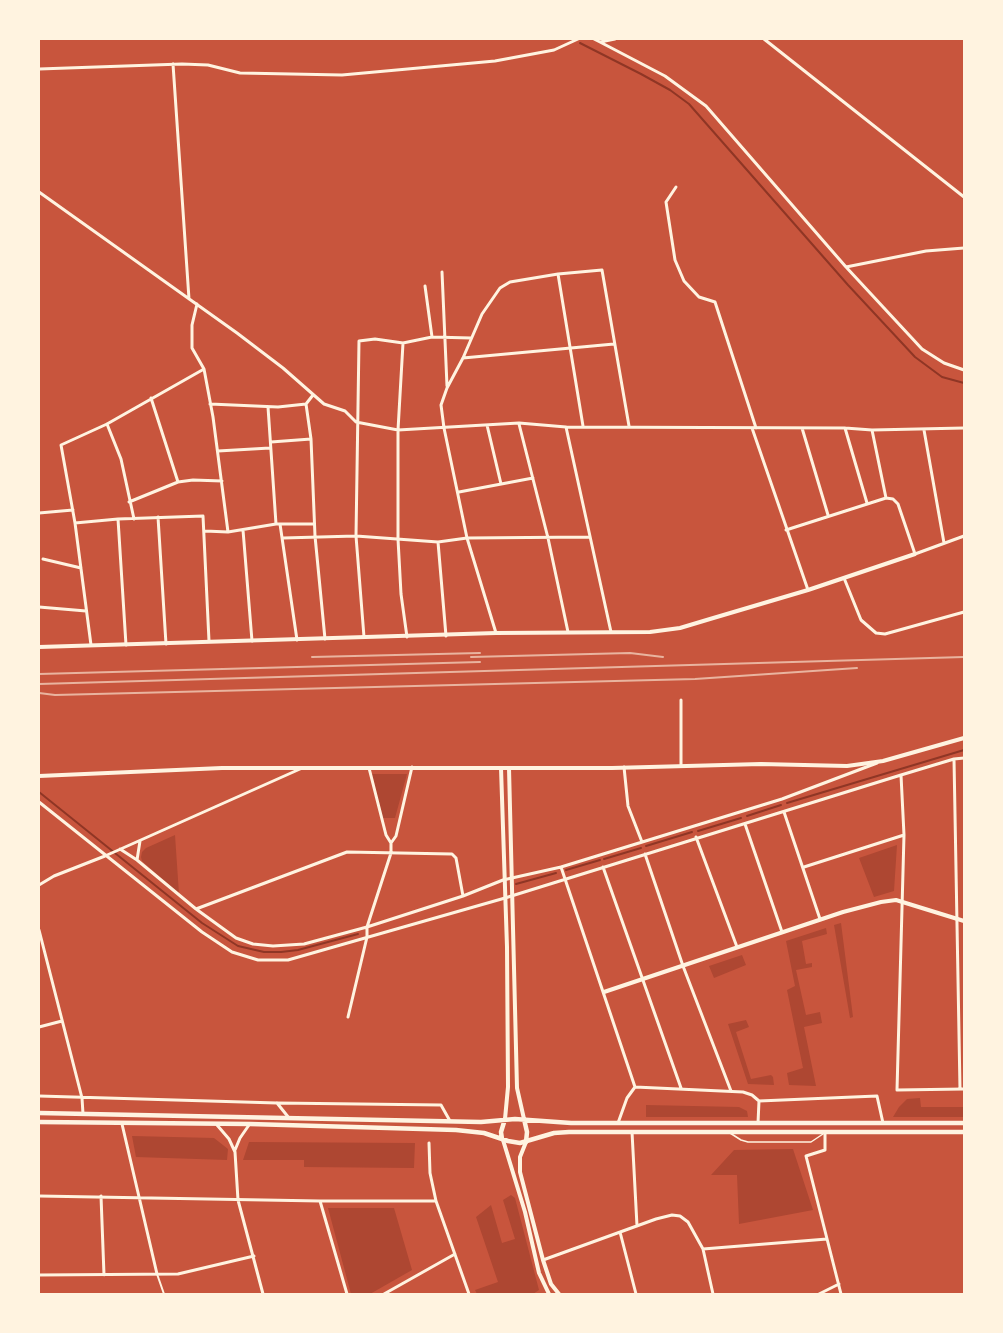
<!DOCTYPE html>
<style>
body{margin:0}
#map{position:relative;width:1003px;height:1333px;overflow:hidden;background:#c8553d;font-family:Lora,serif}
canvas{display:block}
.frame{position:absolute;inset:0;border:40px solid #fff3e0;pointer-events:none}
</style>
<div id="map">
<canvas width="1003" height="1333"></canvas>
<div class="frame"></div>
</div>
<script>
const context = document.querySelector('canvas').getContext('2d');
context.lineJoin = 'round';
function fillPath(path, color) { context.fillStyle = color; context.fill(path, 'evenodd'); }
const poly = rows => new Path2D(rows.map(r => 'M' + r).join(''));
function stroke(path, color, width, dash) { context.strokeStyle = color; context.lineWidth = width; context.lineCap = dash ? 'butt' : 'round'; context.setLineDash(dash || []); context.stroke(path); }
fillPath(poly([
 [372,774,407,774,395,818,383,818],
 [175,835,179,894,142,861,141,857,142,852,146,848],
 [897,845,894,891,874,897,859,858],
 [841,923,853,1017,850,1018,834,925],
 [826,928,827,934,802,941,806,964,812,963,812,967,796,970,806,1015,820,1012,822,1023,804,1027,816,1086,789,1085,787,1073,803,1068,787,990,795,986,786,941],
 [742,955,746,965,714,978,709,966],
 [746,1020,749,1027,736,1032,751,1079,771,1075,773,1077,774,1085,748,1084,728,1024],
 [920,1098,921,1107,964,1107,964,1117,893,1117,899,1107,907,1099],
 [646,1105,739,1107,747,1111,748,1117,646,1117],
 [132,1136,214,1138,228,1149,227,1160,136,1157],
 [249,1142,415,1143,414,1168,304,1167,304,1160,243,1160],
 [793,1149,813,1210,739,1224,737,1175,711,1175,734,1150],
 [511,1195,515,1198,539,1290,533,1294,477,1294,475,1290,498,1282,476,1217,491,1205,502,1243,515,1239,503,1200],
 [328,1208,394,1208,412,1270,370,1294,351,1294]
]), '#ae4732');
stroke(poly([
 [580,43,641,74,670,90,689,104,848,285,915,357,942,377,964,383],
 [39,792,202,923,238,946,264,952,281,952,298,950,358,934],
 [787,803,964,750],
 [747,816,781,805],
 [698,831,741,818],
 [646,846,692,832],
 [604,859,641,848],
 [566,870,600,860],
 [516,884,556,873]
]), '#8f3625', 2);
stroke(poly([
 [730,1133,741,1140,748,1142,811,1142,823,1134]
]), '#fff3e0', 1.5);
stroke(poly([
 [157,1274,164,1294]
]), '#fff3e0', 2);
stroke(poly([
 [594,39,600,42,615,39],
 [764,39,964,197],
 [600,42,665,76,706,106,846,267,922,349,944,363,964,370],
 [173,64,189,299],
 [39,69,182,64,208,65,240,73,342,75,495,61,554,50,578,39],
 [676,187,666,202,675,260,684,281,699,297,715,302,756,428],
 [39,192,237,333,283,368,324,404,345,411,356,422,398,430,519,423,566,427,845,428,872,430,964,428],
 [846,267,926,251,964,248],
 [442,272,447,386],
 [558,274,583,426],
 [425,286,432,337],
 [197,304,192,325,192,348,204,369,213,417,228,532],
 [403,343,398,430,398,539,401,594,407,637],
 [463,358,614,344],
 [313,395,306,404,311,439,315,536,325,639],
 [151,398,178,482],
 [210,404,278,407,306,404],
 [268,407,276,524],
 [107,424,121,459,134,519],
 [519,424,548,538,568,632],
 [487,425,501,484],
 [566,427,611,632],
 [752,428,808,590],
 [802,428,828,515],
 [845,428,867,503],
 [872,430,886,498],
 [924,430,944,543],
 [271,442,311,439],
 [218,451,270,448],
 [459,492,533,478],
 [129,502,178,482,193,480,222,481],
 [39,513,73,510],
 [158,517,166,644],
 [118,519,126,645],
 [75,523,118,519,203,516,209,641],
 [280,524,297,640],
 [243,530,252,641],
 [786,530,886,498,893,499,898,504,915,554,964,536],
 [205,531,228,532,276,524,314,524],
 [283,538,356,536,438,542,467,538,589,537],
 [438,542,446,636],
 [43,559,81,568],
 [844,578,861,620,876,633,885,634,964,612],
 [39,607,86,611],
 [496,633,467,538,444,428,441,405,447,388,463,358,482,314,500,288,510,282,558,274,602,270,629,426],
 [364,637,356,536,359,341,375,339,403,343,432,337,471,338],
 [91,645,75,523,61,445,107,424,204,369],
 [954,759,960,1089],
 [681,766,681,700],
 [624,767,628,806,642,842],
 [369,768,386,835,391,843],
 [901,775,904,835,897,1090,964,1089],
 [39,802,202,932,232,952,258,960,288,960,505,898,901,775,954,759,964,758],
 [784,812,820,919],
 [745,824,782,932],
 [696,837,737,947],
 [120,849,137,860,196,909,236,938,253,944,273,946,304,944,367,927,463,896,503,880,561,867,782,799,877,763],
 [645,854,683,966,731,1091],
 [137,860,140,841],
 [561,867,635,1087],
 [603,867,681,1088],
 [804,867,904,835],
 [39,885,54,876,105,856,300,769],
 [196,909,347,852,452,854,456,858,463,896],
 [39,930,82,1098,83,1114],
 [348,1017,367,937,367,927,391,853,391,843,396,836,412,767],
 [39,1027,62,1021],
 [635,1087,743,1092,752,1095,759,1101,758,1123],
 [39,1096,277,1103,441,1105,450,1121],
 [759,1101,877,1096,883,1123],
 [277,1103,289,1118],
 [618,1123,627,1098,635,1087],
 [122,1124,157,1274],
 [217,1125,229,1139,235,1152,238,1200,263,1294],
 [632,1132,637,1226],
 [825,1132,825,1150,806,1156,841,1294],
 [429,1143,430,1173,436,1201,469,1294],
 [235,1150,240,1138,249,1125],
 [39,1196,320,1201,436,1201],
 [101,1196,104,1275],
 [320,1201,347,1294],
 [620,1232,636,1294],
 [703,1249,827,1239],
 [543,1260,656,1219,672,1215,680,1216,688,1222,703,1249,713,1294],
 [39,1275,178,1274,254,1256],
 [384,1294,455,1254],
 [819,1294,839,1284]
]), '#fff3e0', 3);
stroke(poly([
 [39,647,496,633,650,632,680,628,710,619,808,590,915,554],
 [604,992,843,912,881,902,896,900,964,921]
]), '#fff3e0', 4);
stroke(poly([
 [501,768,507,947,508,1087,505,1119],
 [509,768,517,1088,524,1119],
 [39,776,222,768,612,768,761,764,847,766,883,761,964,738],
 [503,1140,525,1212,539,1273,549,1294],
 [526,1142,520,1157,520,1172,543,1260,551,1284,559,1294]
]), '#fff3e0', 4);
stroke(poly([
 [39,1113,481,1122,515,1119,571,1123,964,1123],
 [524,1119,527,1132,526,1142],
 [39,1122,250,1124,456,1130,484,1133,508,1141,520,1143,554,1133,569,1132,964,1132],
 [502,1139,501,1132,505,1119]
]), '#fff3e0', 4.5);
stroke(poly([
 [312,657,480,653],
 [471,657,630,653,663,657],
 [39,674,480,662],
 [39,684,964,657],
 [39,693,55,695,695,679,857,668]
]), '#e9b49f', 2);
</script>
